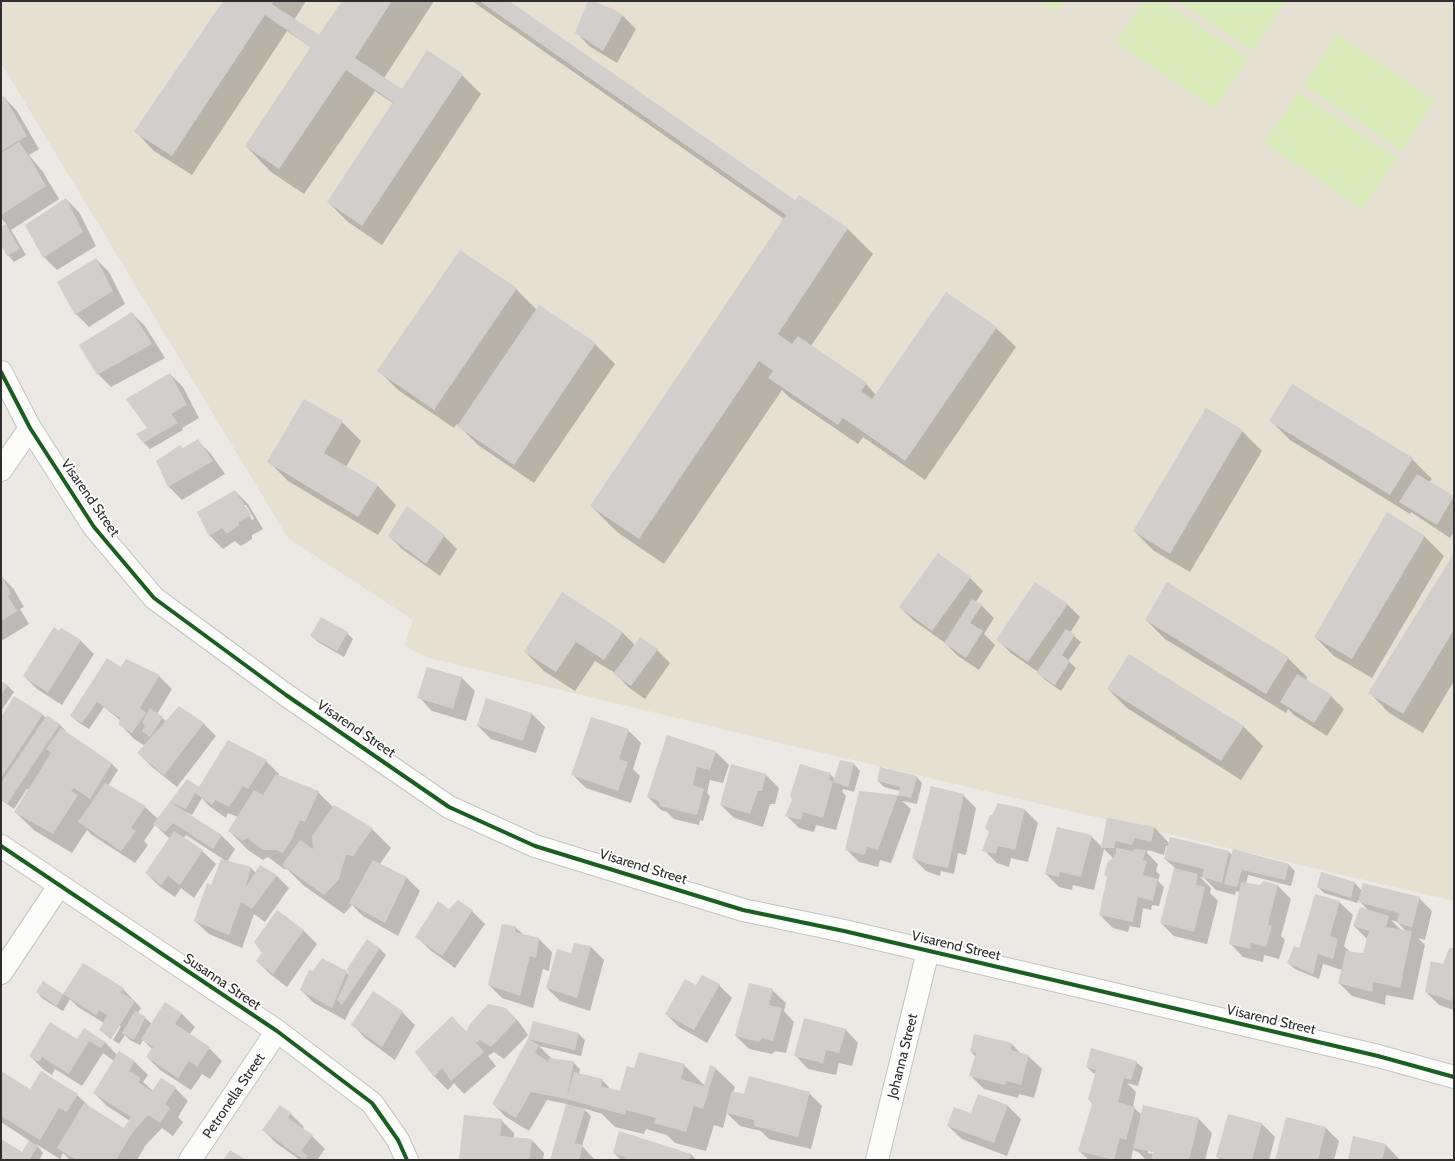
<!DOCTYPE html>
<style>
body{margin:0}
#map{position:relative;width:1455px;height:1161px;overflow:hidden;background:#ece8e4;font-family:Cabin,sans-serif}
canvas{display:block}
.frame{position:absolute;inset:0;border:2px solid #2e2e2e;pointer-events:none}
</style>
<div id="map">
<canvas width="1455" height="1161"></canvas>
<div class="frame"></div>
</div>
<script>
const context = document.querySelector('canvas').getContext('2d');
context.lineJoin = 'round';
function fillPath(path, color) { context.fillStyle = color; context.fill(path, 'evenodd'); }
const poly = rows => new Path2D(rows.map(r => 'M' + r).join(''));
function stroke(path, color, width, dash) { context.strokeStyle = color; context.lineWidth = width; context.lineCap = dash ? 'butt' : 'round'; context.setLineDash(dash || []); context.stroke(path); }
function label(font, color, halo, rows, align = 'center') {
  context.font = font + ' Cabin,sans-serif'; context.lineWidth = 3.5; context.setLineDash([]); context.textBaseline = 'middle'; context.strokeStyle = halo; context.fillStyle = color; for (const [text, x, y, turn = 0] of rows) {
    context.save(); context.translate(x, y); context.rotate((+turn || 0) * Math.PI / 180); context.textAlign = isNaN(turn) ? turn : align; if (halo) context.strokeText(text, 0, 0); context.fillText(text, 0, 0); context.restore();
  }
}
fillPath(poly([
 [1,1,1454,1,1454,901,780,743,429,658,404,646,413,620,288,538,1,63]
]), '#e6e0d3');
fillPath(poly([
 [1039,1,1063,1,1056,12],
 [1144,1,1163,1,1248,58,1215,109,1116,43],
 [1177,1,1286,1,1253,51],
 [1337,34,1435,100,1402,151,1303,85],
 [1298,92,1397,158,1362,209,1264,143]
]), '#d9eabb');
fillPath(poly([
 [224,1,306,1,294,20,319,36,343,1,434,1,384,78,402,90,462,75,481,94,382,245,348,222,328,202,393,103,375,91,304,194,271,172,246,146,312,48,287,31,192,175,154,151,135,131],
 [472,1,507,1,795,201,799,197,848,229,873,254,811,346,866,384,876,395,996,328,1016,347,925,480,863,437,858,444,789,397,782,390,664,564,617,532,591,506,784,219],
 [589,1,615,11,623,16,636,29,617,63,589,46,576,32],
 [4,97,17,111,39,149,29,155,43,172,59,199,11,230,26,255,14,262,8,255,1,243,1,229,7,225,1,218,1,99],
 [66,199,79,212,96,246,57,270,44,257],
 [96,259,109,272,125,304,89,327,76,314],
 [516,289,537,310,540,306,595,344,615,364,534,483,478,445,457,424,454,428,398,390,379,371],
 [132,313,145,326,165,358,111,387,98,374],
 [170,374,183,387,199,418,182,428,183,430,150,449,143,442],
 [1270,420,1412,459,1432,479,1429,482,1454,498,1454,532,1450,538,1411,512,1410,514,1290,440],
 [342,422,361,441,346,467,377,485,396,505,378,535,288,481,268,461],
 [1242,431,1262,451,1190,572,1154,551,1134,531],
 [198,441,211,454,225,474,182,500,169,487,183,449],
 [235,491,248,504,263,529,252,535,252,539,241,546,235,541,223,549,210,536,198,513],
 [243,505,246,505,254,519,252,520],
 [1388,514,1425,537,1444,556,1372,678,1334,656,1315,637],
 [389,536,444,536,457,549,440,576,402,549],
 [938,555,970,578,983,591,976,602,981,605,994,618,984,634,995,645,979,670,958,656,945,643,913,620,900,607],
 [1454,555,1454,681,1423,733,1389,713,1370,693],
 [1,576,13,588,24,607,20,609,29,624,3,640,1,638],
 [1067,604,1080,617,1070,633,1081,642,1068,661,1076,668,1061,691,1044,679,1038,672,1011,653,998,640],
 [1146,620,1288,658,1307,677,1306,680,1331,696,1344,709,1327,736,1294,715,1288,709,1286,713,1165,639],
 [61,629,81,641,94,654,62,705,37,689,24,676],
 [622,632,635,645,657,650,670,663,645,699,628,687,615,673,595,661,575,691,544,671,525,652],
 [347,633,353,639,344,657,318,642,312,636],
 [121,668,159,676,172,689,157,714,166,721,203,723,216,736,177,787,151,766,138,753,145,746,133,738,120,724,121,721,104,707,89,729,78,722,71,716],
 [428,668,462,678,475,691,466,721,432,711,419,697],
 [1,682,7,685,14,692,1,711],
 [1108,689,1243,726,1263,746,1241,780,1127,708],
 [531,713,545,727,536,753,491,739,478,726],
 [42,714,46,718,59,724,66,731,65,732,112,764,118,770,108,786,145,807,158,819,187,780,198,788,266,761,279,774,278,775,318,792,333,807,372,829,391,848,380,864,407,878,420,891,398,936,363,916,352,905,344,914,303,885,287,869,284,869,268,857,263,860,248,850,229,831,238,817,228,813,226,818,209,806,202,798,192,815,186,812,186,813,222,836,235,849,227,862,251,868,256,873,276,875,289,888,265,922,254,914,242,948,209,934,195,921,211,886,226,861,186,835,183,839,202,851,216,864,194,898,181,888,175,897,159,886,146,873,170,839,155,825,144,841,148,845,135,863,92,835,87,830,72,853,35,831,15,812,29,790,27,789,14,809,1,800,1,718],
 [628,730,641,743,633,769,640,776,631,803,586,788,573,775],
 [716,752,729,765,723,783,710,780,707,793,710,796,703,821,700,820,699,825,674,819,667,812,661,810,648,797],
 [854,764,860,771,854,792,843,789,842,792,846,796,836,830,816,825,814,832,799,828,786,815,830,774,835,779],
 [732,766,766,775,779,788,775,804,770,804,763,827,734,818,721,805],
 [916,776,922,783,917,804,902,801,911,809,891,863,880,860,878,867,859,862,846,849,860,792,899,796,900,791,884,787,878,781],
 [963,795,976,808,966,855,958,853,954,874,941,871,940,876,926,871,913,858],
 [999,804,1025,810,1038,823,1028,862,1011,858,1009,867,997,863,984,850,990,832,993,816],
 [1108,819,1155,828,1169,843,1170,838,1229,852,1232,855,1288,864,1295,871,1291,886,1248,875,1246,884,1260,886,1278,886,1291,899,1281,936,1285,940,1279,959,1264,955,1263,962,1243,957,1230,943,1240,892,1236,891,1235,895,1216,890,1204,878,1200,877,1211,888,1210,893,1218,901,1207,944,1174,936,1161,923,1175,868,1165,859,1168,846,1166,846,1164,855,1148,850,1147,853,1158,864,1156,871,1160,875,1158,881,1164,887,1159,906,1152,905,1151,910,1143,908,1140,928,1130,926,1128,932,1113,928,1100,915,1113,858,1104,849,1094,890,1073,885,1072,890,1059,887,1046,874,1091,836,1102,847],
 [1355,883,1362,891,1419,898,1432,911,1425,940,1418,938,1425,945,1413,1000,1386,995,1385,1005,1352,996,1339,983,1342,970,1323,964,1319,979,1295,969,1288,963,1339,902,1353,915,1344,946,1350,952,1364,954,1367,939,1354,926,1368,910,1358,900,1357,903,1324,893,1318,887],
 [1391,920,1398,922,1398,923,1406,931,1401,930],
 [449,910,472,911,485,924,455,968,430,950,417,937],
 [277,911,304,931,317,944,287,987,270,974,257,961,263,953],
 [515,927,524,935,539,939,552,952,549,971,543,969,533,1008,502,998,489,985],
 [367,940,380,949,386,955,350,1010,345,1020,314,1003,301,990,313,972,346,972,352,978],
 [591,947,604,960,590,1011,560,1001,547,988,572,955],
 [1454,949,1454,1010,1439,1005,1426,992],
 [84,964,123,989,141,1008,138,1013,145,1018,152,1024,165,1003,182,1014,195,1027,189,1035,209,1048,222,1061,210,1079,202,1074,191,1090,160,1070,147,1057,152,1049,143,1040,140,1045,130,1040,125,1035,119,1044,113,1040,121,1026,118,1026,111,1039,100,1030,104,1023,78,1007,70,999,63,1011,43,999,37,992,43,982,64,995],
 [719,985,732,998,707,1043,679,1027,666,1014,696,986],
 [772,990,786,1003,784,1011,794,1022,786,1053,775,1051,772,1054,749,1049,736,1036],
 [506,1009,519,1022,528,1035,504,1059,494,1052,488,1056,496,1066,464,1094,454,1083,448,1090,435,1077,416,1052,452,1018,467,1032],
 [402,1012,415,1025,395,1060,365,1038,352,1024],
 [533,1022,579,1034,585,1040,581,1056,539,1046,552,1059,573,1062,580,1069,579,1074,602,1080,609,1087,608,1089,620,1093,635,1069,684,1065,705,1086,715,1068,735,1087,733,1092,745,1096,809,1093,822,1106,811,1149,769,1139,761,1131,740,1126,727,1113,723,1128,714,1125,706,1151,675,1143,667,1135,646,1129,644,1134,615,1127,602,1114,583,1108,591,1116,582,1146,595,1160,551,1160,567,1104,547,1100,529,1131,506,1117,493,1104,529,1040],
 [845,1029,858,1043,852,1066,839,1063,836,1075,808,1069,795,1055],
 [84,1030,105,1042,117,1055,119,1052,135,1062,148,1075,143,1082,153,1091,175,1088,188,1101,178,1117,183,1122,173,1136,162,1128,145,1146,137,1160,70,1160,63,1153,60,1159,36,1144,43,1153,39,1160,1,1160,1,1140,22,1153,30,1141,1,1122,1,1073,30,1090,77,1095,91,1108,124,1129,130,1121,107,1106,94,1093,114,1061,103,1053,82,1086,55,1069,52,1075,43,1069,30,1056,78,1040],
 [1012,1044,1021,1054,1028,1056,1042,1069,1034,1098,1019,1094,1018,1098,984,1089,971,1076,976,1057,971,1052],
 [1136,1062,1143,1068,1138,1086,1127,1083,1136,1092,1133,1107,1142,1115,1144,1107,1199,1119,1212,1133,1205,1160,1146,1160,1138,1152,1133,1150,1131,1160,1089,1160,1079,1151,1093,1104,1096,1074,1093,1073,1087,1067],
 [1148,1151,1154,1152,1154,1154,1148,1153],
 [978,1095,1008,1106,1021,1119,1007,1156,962,1139,948,1126,971,1114],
 [280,1106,291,1114,304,1127,302,1129,312,1136,325,1149,317,1160,300,1160,276,1143,263,1130],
 [1229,1115,1262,1124,1275,1137,1269,1160,1221,1160,1217,1157],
 [1287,1118,1326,1128,1339,1141,1334,1160,1276,1160],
 [501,1120,514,1133,514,1138,531,1139,544,1153,543,1160,460,1160],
 [1354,1138,1386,1145,1399,1159,1398,1160,1349,1160],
 [614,1153,691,1154,696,1160,621,1160]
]), '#0003');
fillPath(poly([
 [223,1,274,1,272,4,319,35,342,1,392,1,355,58,402,89,427,50,463,74,362,226,327,202,393,102,346,70,279,169,245,146,311,47,265,15,172,156,134,132],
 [479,1,509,1,795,200,799,195,848,228,778,334,792,344,798,336,867,383,861,391,872,399,946,292,997,327,905,461,843,418,838,425,768,378,773,371,759,361,639,539,590,506,786,215],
 [588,1,593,1,615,10,623,15,603,51,575,33],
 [4,96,27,136,1,151,1,98],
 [19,142,30,158,46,186,1,215,1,153],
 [66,198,83,232,43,258,25,225],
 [6,224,20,249,7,256,1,245,1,227],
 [460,250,517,288,434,410,377,371],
 [96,258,113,291,75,315,57,282],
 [539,305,596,343,514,465,457,426],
 [132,312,152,344,97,375,79,345],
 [170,373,187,405,171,414,178,423,143,443,136,434,147,428,126,399],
 [1292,384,1413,458,1390,495,1269,421],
 [304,399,343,421,324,453,378,485,358,517,267,462],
 [1206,408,1243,430,1170,554,1133,531],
 [198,439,213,461,168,487,156,461,180,445,183,448],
 [1417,474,1454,496,1437,525,1399,502],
 [235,490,251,515,239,522,239,525,227,534,222,528,209,536,197,512],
 [407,506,445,535,426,564,388,536],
 [1387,512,1425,536,1352,659,1314,637],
 [938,553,971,577,932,631,899,607],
 [1454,553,1454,630,1403,714,1368,693],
 [1,575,11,593,8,596,17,611,1,621],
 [1035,582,1068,604,1028,662,996,640],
 [1167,582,1289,657,1266,694,1145,620],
 [562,592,623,632,604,660,576,642,556,672,524,652],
 [972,599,982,605,970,623,983,631,966,658,944,643],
 [321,617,348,632,337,651,310,636],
 [54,627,59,631,61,628,81,640,48,693,23,676],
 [1066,629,1075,635,1062,655,1070,661,1055,685,1036,673],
 [640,637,658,649,631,686,613,674],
 [1129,654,1244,726,1221,761,1107,689],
 [107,658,121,667,126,659,160,675,140,708,146,713,132,733,119,725,120,718,97,702,82,723,70,716],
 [427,667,462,677,453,709,417,698],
 [1297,674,1332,695,1314,723,1280,702],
 [1,681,8,685,1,695],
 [14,696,43,714,1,778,1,717],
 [486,698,532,713,523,741,477,726],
 [179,706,204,723,164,775,137,753],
 [150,708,163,717,150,737,142,731,145,726,142,722],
 [47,715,60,724,7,804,1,799,1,783],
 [591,717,629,729,619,759,628,762,618,791,571,775],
 [61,728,112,763,90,799,74,788,71,791,78,795,53,834,14,812,51,753,46,749],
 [667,735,716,751,710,770,697,767,693,785,704,789,697,815,660,806,659,801,647,797],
 [228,740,267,760,248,789,243,786,229,807,215,800,212,805,195,793,186,809,170,802,222,835,213,849,173,823,165,832,153,824,187,779,199,787],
 [840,760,854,763,848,787,833,782],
 [731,764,766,774,762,791,758,791,750,814,720,805],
 [800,764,831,773,829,779,833,782,823,818,803,812,801,820,785,816,792,800,790,796],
 [880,767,917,776,911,798,898,795,878,850,867,847,865,855,845,850,859,791,898,795,900,787,877,781],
 [276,774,319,791,305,822,300,820,292,839,283,853,276,850,263,850,247,838,243,841,228,831,254,790,263,795],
 [105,783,146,806,131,828,136,831,121,851,78,822],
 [931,786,964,794,948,868,927,864,912,858],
 [998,803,1025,809,1015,850,998,846,996,854,982,851,989,832,985,828,990,815,992,815],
 [334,805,373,828,353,856,346,855,339,879,324,895,282,865,300,840,313,849,312,836],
 [1107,818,1155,827,1151,842,1135,838,1132,845,1115,841,1114,848,1101,848],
 [1057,827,1092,835,1081,877,1060,872,1059,877,1045,874],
 [174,831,203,850,180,885,168,876,161,885,145,873],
 [1170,837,1229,851,1222,883,1202,877,1204,869,1164,859],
 [1116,848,1133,851,1135,849,1146,850,1143,860,1147,861,1143,875,1158,879,1153,901,1138,897,1133,922,1099,915,1107,877,1104,875,1107,863,1116,854],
 [1233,849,1289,864,1285,880,1242,870,1237,887,1224,884],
 [221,859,251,867,246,887,260,865,277,875,252,909,241,902,229,935,194,921,207,883,211,885],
 [373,860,407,877,385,923,349,903],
 [1174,868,1198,874,1196,885,1205,887,1194,932,1160,923],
 [1321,872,1355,882,1351,898,1317,887],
 [1263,881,1278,885,1268,925,1272,926,1266,947,1251,943,1250,949,1229,944,1241,882,1260,885],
 [1363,883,1420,897,1412,927,1397,923,1399,913,1358,902],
 [1315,894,1340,901,1330,936,1338,939,1333,959,1318,954,1313,974,1287,963,1294,946,1299,948],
 [458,900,473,910,442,956,415,937,438,901,449,909],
 [1360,907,1389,916,1386,927,1412,931,1400,988,1373,982,1372,992,1338,983,1346,951,1363,953,1369,931,1353,926],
 [277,910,304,930,273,974,256,961,262,953,254,942],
 [502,924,516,926,515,932,539,938,536,958,530,956,520,996,488,985],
 [367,939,380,948,342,1005,337,1000,349,975,347,969],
 [574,943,591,946,577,998,546,988,557,949,571,953],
 [1449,948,1454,948,1454,992,1452,1001,1425,992,1431,961,1443,964],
 [322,958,347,971,332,1008,300,990,309,970,313,971],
 [83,963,124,988,121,993,135,1001,112,1038,99,1030,111,1009,107,1015,99,1010,96,1015,63,994],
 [702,975,720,984,694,1030,665,1014,685,979,696,985],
 [43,981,63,994,57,1006,36,992],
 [749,983,773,989,769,1005,782,1008,773,1041,762,1038,759,1042,735,1036],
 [373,991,403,1011,382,1047,351,1025],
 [165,1002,182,1013,175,1024,210,1047,197,1067,189,1061,178,1078,146,1057,153,1047,141,1039],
 [488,1004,506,1008,516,1021,491,1047,480,1040,476,1043,484,1052,451,1081,442,1068,434,1077,415,1052,452,1016,466,1032,470,1024],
 [135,1011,146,1017,134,1040,122,1033],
 [804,1018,846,1029,839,1053,826,1050,823,1063,794,1056],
 [533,1021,579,1033,575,1050,528,1039],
 [50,1022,77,1039,84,1028,105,1042,101,1048,89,1041,69,1074,42,1057,39,1062,29,1056],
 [974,1034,1012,1043,1011,1050,1029,1055,1021,1085,1006,1081,1005,1085,969,1076,976,1053,970,1052],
 [528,1039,539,1045,535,1053,549,1062,548,1058,574,1061,567,1097,574,1072,603,1079,601,1086,620,1091,627,1066,634,1068,639,1052,685,1064,681,1079,704,1086,710,1065,716,1067,703,1109,694,1106,686,1132,654,1123,656,1118,626,1110,625,1115,566,1099,531,1092,516,1118,492,1104],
 [1091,1048,1137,1061,1131,1080,1124,1078,1118,1102,1135,1107,1126,1140,1120,1138,1114,1160,1078,1151,1092,1104,1088,1099,1096,1070,1086,1067],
 [119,1051,135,1061,129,1071,141,1078,138,1082,152,1091,161,1078,176,1087,165,1104,170,1108,160,1123,148,1115,132,1133,116,1160,76,1160,57,1148,84,1103,124,1128,131,1117,93,1093],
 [1,1071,30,1089,41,1071,78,1094,67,1112,59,1108,40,1140,1,1116],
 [749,1076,810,1092,798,1137,754,1126,754,1120,726,1113,732,1091,744,1094],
 [978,1094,1008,1105,994,1143,947,1126,954,1107,971,1113],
 [566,1104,585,1109,575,1143,583,1145,579,1160,550,1160],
 [280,1105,291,1113,288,1118,313,1135,301,1151,308,1156,304,1160,262,1130],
 [1143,1105,1199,1118,1189,1160,1151,1160,1153,1152,1133,1148],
 [1228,1114,1262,1123,1252,1160,1229,1160,1216,1157],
 [464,1115,502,1119,500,1136,532,1139,529,1160,459,1160],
 [1286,1117,1326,1127,1318,1160,1275,1160],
 [619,1131,691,1154,689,1160,624,1160,625,1157,613,1153],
 [1353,1136,1386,1144,1382,1160,1348,1160],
 [1,1139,22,1152,29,1141,38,1146,29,1160,1,1160],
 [230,1150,246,1160,223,1160]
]), '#d1cecb');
const street = poly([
 [1,470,30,428],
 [1,846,277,1031,372,1103,398,1140,407,1160],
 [1,973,59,886],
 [190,1160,277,1031],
 [877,1160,928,951]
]);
const secondary = poly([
 [1,372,30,428,94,527,154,598,286,695,449,807,535,846,743,910,844,931,1378,1056,1454,1077]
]);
stroke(street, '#c5c4c5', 24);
stroke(secondary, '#c5c4c5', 24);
stroke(street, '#fcfcfb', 22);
stroke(secondary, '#fcfcfb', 22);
stroke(poly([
 [1,372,30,428,94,527,154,598,286,695,449,807,535,846,743,910,844,931,1378,1056,1454,1077],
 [1,846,277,1031,372,1103,398,1140,407,1160]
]), '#1b5e20', 4);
label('14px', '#2e2e2e', '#fff', [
 ["Visarend Street",90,498,55],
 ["Visarend Street",356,729,34],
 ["Visarend Street",643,867,17],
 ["Visarend Street",956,946,13],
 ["Susanna Street",222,982,34],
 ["Visarend Street",1271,1020,13],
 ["Johanna Street",903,1056,-76],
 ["Petronella Street",234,1096,-56]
]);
</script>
